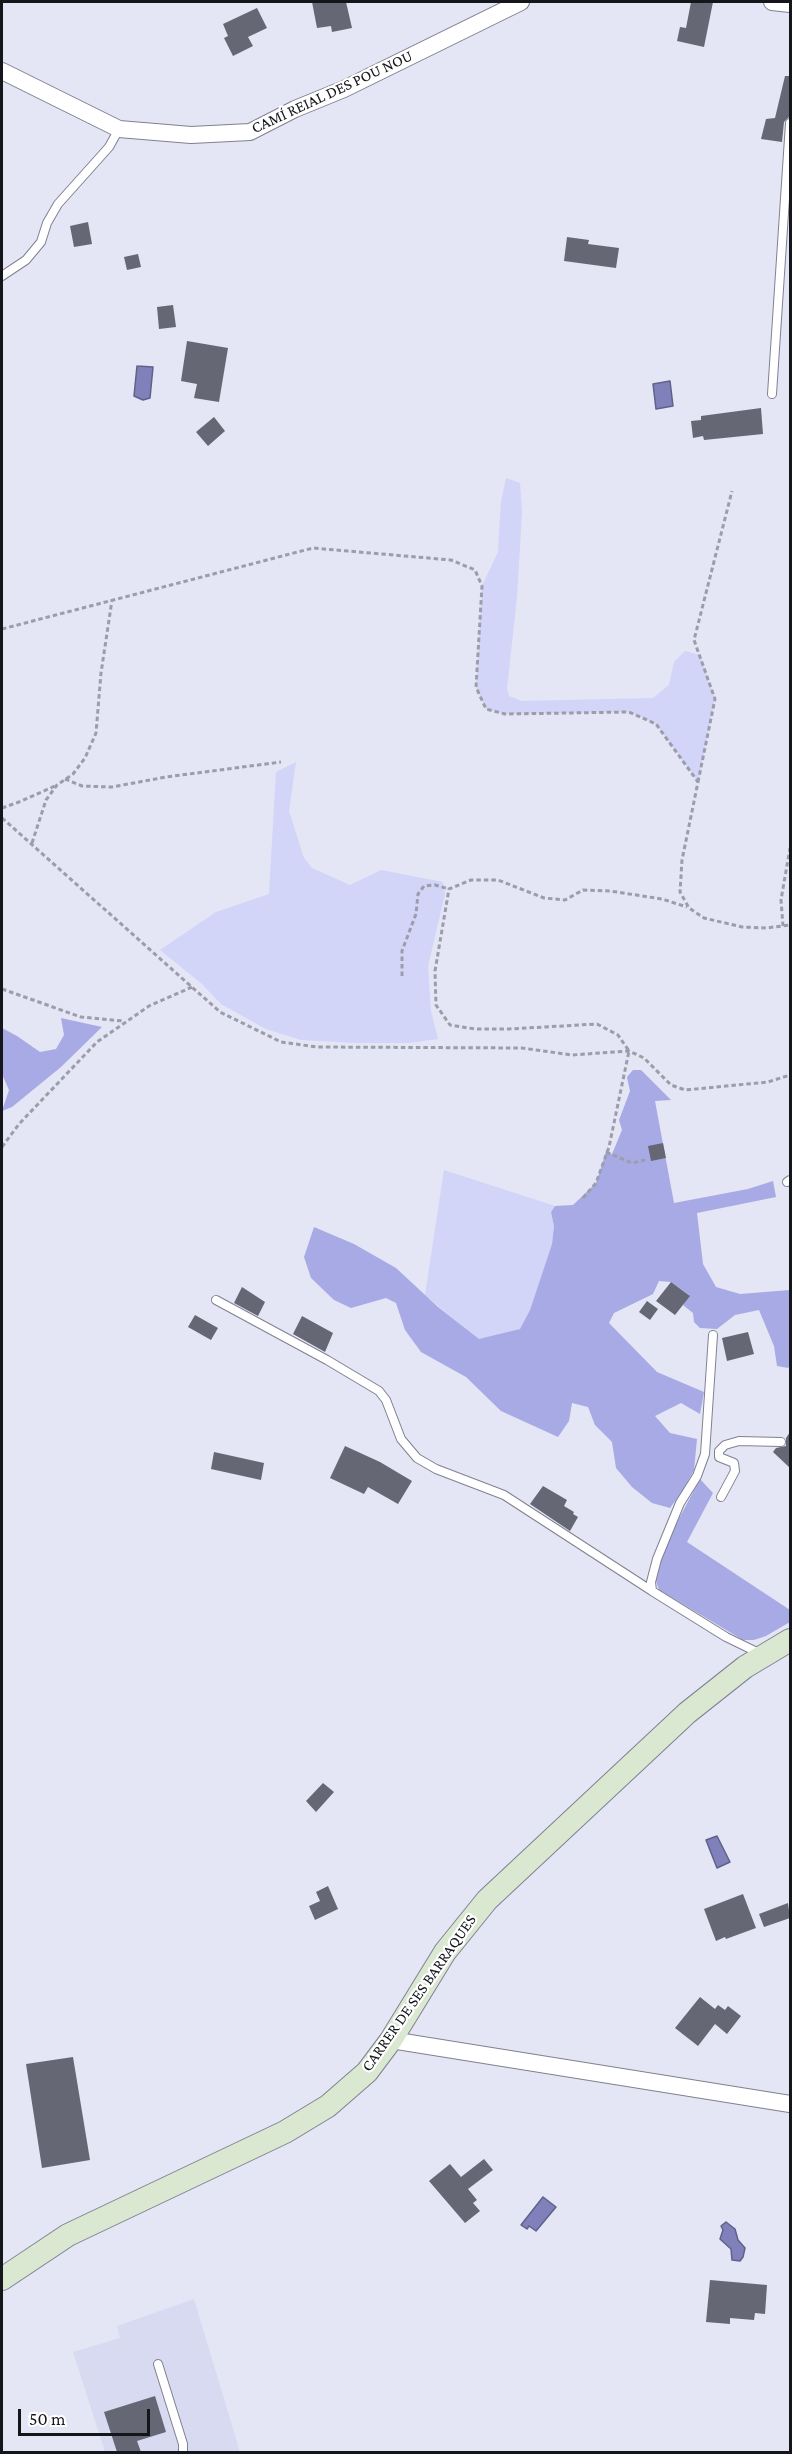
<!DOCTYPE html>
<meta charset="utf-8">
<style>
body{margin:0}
#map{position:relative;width:792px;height:2454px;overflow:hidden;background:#e4e5f5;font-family:"Crimson Pro",serif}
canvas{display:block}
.frame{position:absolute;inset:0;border:3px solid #15161b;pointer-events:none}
.scale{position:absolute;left:18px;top:2409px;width:132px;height:27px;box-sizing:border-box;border:3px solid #15161b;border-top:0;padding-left:8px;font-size:18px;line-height:21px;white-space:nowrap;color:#15161b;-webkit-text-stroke:4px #fff;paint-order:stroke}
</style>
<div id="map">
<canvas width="792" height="2454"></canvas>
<div class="frame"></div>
<div class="scale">50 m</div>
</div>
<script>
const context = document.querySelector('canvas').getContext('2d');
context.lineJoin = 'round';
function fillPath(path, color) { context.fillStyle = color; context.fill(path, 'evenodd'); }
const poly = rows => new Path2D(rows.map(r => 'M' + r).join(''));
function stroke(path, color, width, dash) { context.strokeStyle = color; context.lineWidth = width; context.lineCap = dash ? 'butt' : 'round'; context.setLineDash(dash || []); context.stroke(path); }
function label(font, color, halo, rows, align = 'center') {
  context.font = font + ' "Crimson Pro",serif'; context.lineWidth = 4.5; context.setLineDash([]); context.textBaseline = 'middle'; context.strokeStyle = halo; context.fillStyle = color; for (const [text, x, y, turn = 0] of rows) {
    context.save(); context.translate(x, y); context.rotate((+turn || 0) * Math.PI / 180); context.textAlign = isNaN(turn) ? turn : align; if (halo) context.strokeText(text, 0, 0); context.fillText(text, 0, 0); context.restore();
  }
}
fillPath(poly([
 [194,2299,240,2452,105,2452,73,2352,120,2338,117,2326]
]), '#d8daf1');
fillPath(poly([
 [506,478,520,483,522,512,517,597,507,688,509,696,522,701,653,698,669,685,674,662,685,651,700,655,715,699,698,782,656,724,629,712,505,714,486,709,476,687,482,586,498,552,501,502],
 [296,762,289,811,304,858,312,868,350,885,381,870,443,882,445,894,428,966,431,1011,438,1039,409,1043,355,1043,301,1040,266,1029,221,1004,202,984,160,950,216,912,269,894,276,772],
 [444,1170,555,1206,551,1212,554,1226,552,1244,530,1310,520,1329,479,1340,425,1295]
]), '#d2d4f8');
fillPath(poly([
 [61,1018,102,1027,61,1067,12,1107,2,1111,9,1090,2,1074,2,1028,17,1036,40,1052,56,1049,64,1035],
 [633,1070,641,1070,671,1100,655,1101,674,1203,748,1189,773,1181,776,1197,697,1213,703,1264,716,1287,740,1294,790,1290,790,1366,788,1368,777,1366,774,1346,759,1310,735,1315,717,1329,700,1328,694,1322,693,1313,683,1305,689,1295,671,1282,659,1281,653,1294,614,1313,609,1323,657,1372,704,1392,700,1414,681,1403,655,1416,670,1433,697,1439,694,1470,682,1492,670,1508,652,1503,632,1487,616,1468,612,1442,595,1425,588,1407,572,1403,569,1421,558,1437,501,1411,466,1377,421,1352,405,1330,396,1303,386,1298,351,1308,334,1300,311,1278,304,1257,314,1227,354,1244,396,1268,438,1307,479,1339,520,1329,530,1310,552,1244,554,1226,551,1212,555,1206,573,1205,596,1183,606,1152,612,1154,622,1130,619,1120,630,1091,627,1077],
 [700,1479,713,1493,687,1542,790,1610,790,1622,766,1636,754,1640,743,1640,659,1590,656,1581,656,1573,674,1528]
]), '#a7aae5');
const water = poly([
 [137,366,153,367,150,398,143,400,134,396,137,366],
 [670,381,673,406,656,409,653,384,670,381],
 [717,1836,730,1862,717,1868,706,1840,717,1836],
 [543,2197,556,2207,536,2231,529,2226,527,2229,521,2225,543,2197],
 [726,2222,735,2229,738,2240,745,2248,743,2257,740,2261,732,2260,731,2249,720,2239,723,2230,721,2226,726,2222]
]);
fillPath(water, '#8081ba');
stroke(water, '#60618a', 1.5);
fillPath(poly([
 [312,2,346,2,352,28,332,32,331,26,317,28],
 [691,2,713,2,704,47,677,41,680,27,686,28],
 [257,8,267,28,248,37,253,46,233,56,224,38,228,36,223,24],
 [785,76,790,76,790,110,789,117,784,122,782,142,761,139,766,119,775,118],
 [88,222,92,244,74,247,70,226],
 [567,237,589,240,588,244,619,248,616,268,564,261],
 [138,254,141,267,127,270,124,257],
 [173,305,176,327,159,329,157,307],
 [187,341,228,348,219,402,194,398,197,384,181,381],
 [761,408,763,434,704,440,703,436,693,438,691,421,701,420,701,416],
 [214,417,225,431,208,446,196,432],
 [663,1143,666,1158,651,1161,648,1146],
 [671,1282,690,1296,675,1315,656,1301],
 [242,1287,265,1302,258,1316,234,1303],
 [647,1301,658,1309,650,1320,639,1312],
 [195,1315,218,1328,211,1340,188,1327],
 [302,1316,333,1333,325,1352,293,1334],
 [748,1332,754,1354,727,1361,722,1338],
 [790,1432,790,1468,773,1452,776,1448,786,1446,786,1438],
 [345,1446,380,1462,412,1481,398,1504,368,1487,364,1494,330,1478],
 [214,1452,264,1463,261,1480,211,1469],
 [543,1486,567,1500,564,1506,574,1512,573,1514,578,1517,570,1531,530,1504],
 [323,1783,334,1792,316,1812,306,1801],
 [328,1886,338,1909,315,1920,309,1906,320,1901,316,1892],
 [743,1894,756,1928,726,1939,725,1937,716,1941,704,1909],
 [788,1903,790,1918,764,1927,759,1914],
 [700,1997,715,2009,718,2005,725,2010,728,2006,741,2016,727,2034,715,2024,698,2046,675,2028],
 [73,2057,90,2160,42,2168,26,2064],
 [484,2159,493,2170,468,2189,477,2200,473,2203,480,2211,465,2223,429,2181,450,2164,461,2177],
 [710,2280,767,2285,765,2314,755,2313,754,2320,730,2318,730,2324,706,2322],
 [155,2396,166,2432,137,2441,141,2452,117,2452,104,2412]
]), '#666774');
const lane = poly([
 [2,276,26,260,41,242,47,223,58,204,109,147,119,129],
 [772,394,790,123],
 [787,1182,790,1180],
 [216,1300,327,1360,379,1391,386,1400,401,1439,417,1458,436,1469,504,1495,652,1591],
 [713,1335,705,1454,697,1476,680,1503,657,1559,651,1582,652,1591,726,1637,761,1654],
 [721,1497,735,1471,734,1463,719,1457,719,1451,725,1445,739,1441,781,1442],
 [158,2364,183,2444,183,2452]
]);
const street = poly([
 [772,2,790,4],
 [2,71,119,129,191,135,250,132,295,109,344,89,521,2],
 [391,2040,790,2104]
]);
const secondary = poly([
 [2,2279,68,2235,285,2132,328,2106,367,2072,391,2040,445,1952,487,1900,687,1713,745,1667,790,1640]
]);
stroke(lane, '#808190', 10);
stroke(street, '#808190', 18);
stroke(secondary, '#808190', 24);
stroke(poly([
 [2,629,313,548,451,560,475,570,482,586,476,687,486,709,505,714,629,712,656,724,698,782,682,860,680,892,689,908,704,918,742,927,766,928,790,925],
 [65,779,82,786,112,787,166,777,281,762],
 [698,782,715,699,694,640,732,491],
 [2,808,19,802,55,786],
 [2,818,220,1012,281,1042,317,1047,522,1048,572,1055,629,1051,644,1058,671,1085,685,1090,768,1082,790,1075],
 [32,843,46,800,57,785,73,774,85,758,96,733,101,673,112,600],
 [783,926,781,900,790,848],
 [402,976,402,951,416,914,418,894,424,886,435,885,449,889],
 [2,989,81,1017,123,1021],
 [2,1147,19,1124,97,1042,149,1006,192,987],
 [606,1152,632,1163,645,1160],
 [583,1198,596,1183,609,1147,629,1051,618,1035,597,1024,509,1029,475,1029,450,1025,436,1005,435,971,449,889,471,880,498,880,544,898,565,900,583,890,610,891,662,899,687,907]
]), '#9c9da9', 3, [4.5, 3]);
stroke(lane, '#fff', 8);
stroke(street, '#fff', 16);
stroke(secondary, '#dae8d2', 22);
label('16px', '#15161b', '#fff', [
 ["CAMÍ REIAL DES POU NOU",332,92,-25],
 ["CARRER DE SES BARRAQUES",419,1993,-55]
]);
</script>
